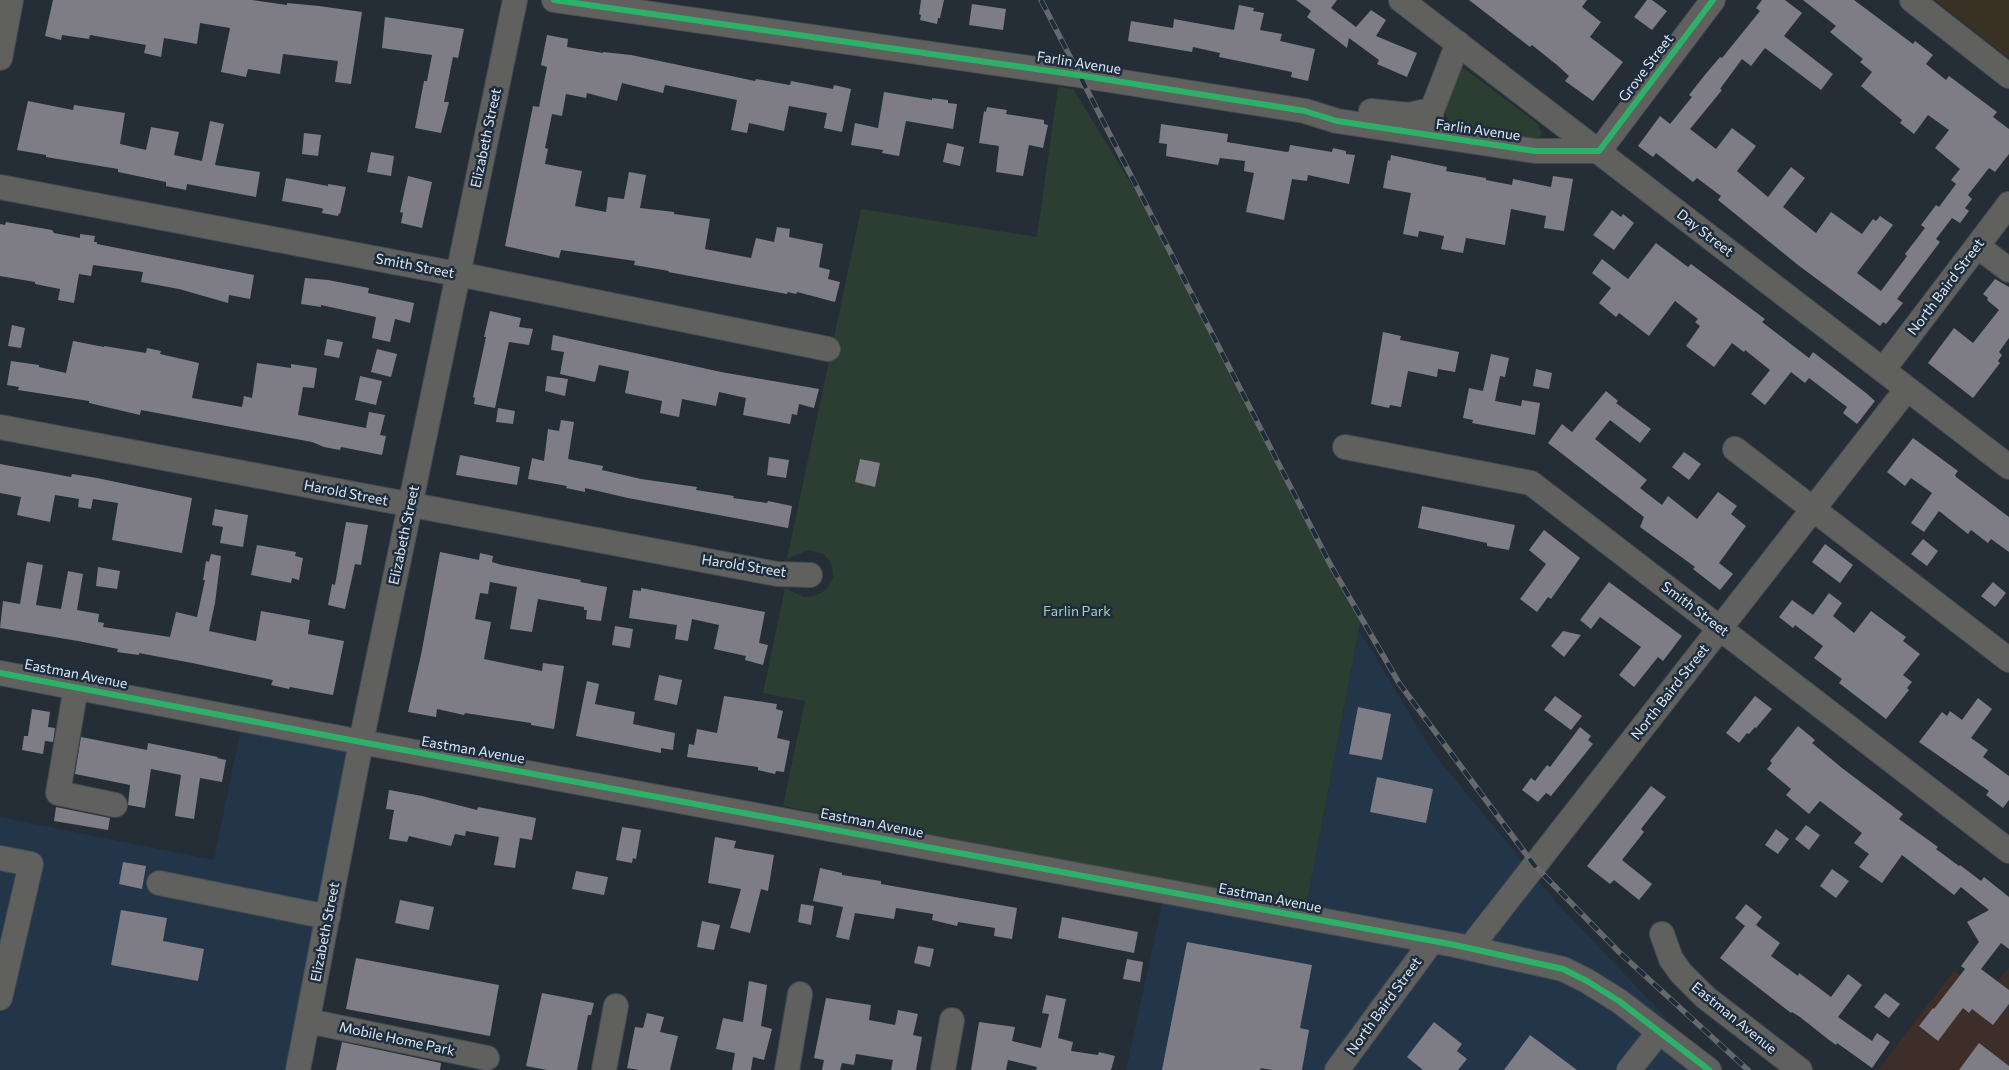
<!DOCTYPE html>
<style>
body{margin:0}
canvas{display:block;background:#252d36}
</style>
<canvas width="2009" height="1070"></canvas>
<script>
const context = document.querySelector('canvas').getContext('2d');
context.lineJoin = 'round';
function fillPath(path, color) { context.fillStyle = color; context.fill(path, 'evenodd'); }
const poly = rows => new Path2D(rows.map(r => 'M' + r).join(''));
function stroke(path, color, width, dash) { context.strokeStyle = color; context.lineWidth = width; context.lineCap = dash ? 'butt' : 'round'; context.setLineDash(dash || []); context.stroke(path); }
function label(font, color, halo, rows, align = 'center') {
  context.font = font + ' Commissioner,sans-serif'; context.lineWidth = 5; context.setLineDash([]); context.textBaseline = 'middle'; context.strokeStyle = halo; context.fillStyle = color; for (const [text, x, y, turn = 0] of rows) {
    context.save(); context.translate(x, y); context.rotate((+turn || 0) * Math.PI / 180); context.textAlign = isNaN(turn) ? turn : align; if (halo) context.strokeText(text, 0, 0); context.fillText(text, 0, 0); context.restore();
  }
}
fillPath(poly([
 [2009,967,2009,1070,1878,1070,1954,971,1987,995]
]), '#3d2e29');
fillPath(poly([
 [1359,630,1434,754,1556,902,1673,1025,1665,1036,1709,1070,1126,1070,1165,891,1306,907],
 [243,718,361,742,298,1070,0,1070,0,817,214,860]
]), '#233549');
fillPath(poly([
 [1935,0,2009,0,2009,58]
]), '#383124');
fillPath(poly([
 [1460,68,1465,69,1538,124,1542,133,1538,142,1454,128,1444,112],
 [1058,87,1073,89,1149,213,1330,564,1361,618,1306,907,783,806,805,701,763,693,785,588,804,597,815,596,827,589,833,577,832,566,828,559,823,554,808,550,787,559,861,209,1037,237]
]), '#2c3d31');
fillPath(poly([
 [53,0,252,0,287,5,287,3,319,6,362,12,351,84,335,82,338,61,283,54,280,74,248,69,246,77,221,72,230,28,200,23,197,44,164,38,161,57,144,53,146,45,90,35,89,39,62,35,61,40,45,36],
 [921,0,944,0,940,18,938,18,937,24,920,20,921,15,919,14],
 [1296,0,1337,0,1331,8,1356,27,1371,10,1386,20,1376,36,1417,53,1407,77,1377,64,1379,60,1349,38,1347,48,1307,17,1311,11],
 [1469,0,1587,0,1582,7,1601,22,1590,37,1623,62,1593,101,1565,81,1569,76,1557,65,1532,45,1530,47],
 [1647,0,1652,0,1667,11,1652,30,1634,17],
 [1762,0,1785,0,1802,13,1784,36,1833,74,1821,90,1765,48,1751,66,1742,59,1720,89,1722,90,1690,129,1716,149,1732,128,1756,146,1737,171,1768,197,1791,167,1805,178,1783,207,1816,233,1831,212,1862,234,1873,219,1876,221,1880,216,1893,225,1857,273,1881,291,1907,256,1905,254,1925,228,1921,225,1936,205,1939,207,1956,184,1951,180,1960,169,1935,148,1949,130,1928,115,1914,134,1900,123,1902,120,1861,86,1872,72,1860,62,1863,59,1830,32,1836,26,1803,0,1854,0,1913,44,1915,41,1933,55,1926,64,1946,80,1949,76,1997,112,1993,117,2009,129,2009,154,1995,172,1989,168,1968,195,1972,199,1965,208,1969,211,1960,223,1952,218,1936,239,1940,242,1897,299,1903,303,1886,324,1883,322,1880,326,1798,265,1718,200,1721,196,1697,178,1693,182,1656,153,1653,157,1638,146,1660,116,1670,124,1692,97,1689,95,1704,76,1720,57,1722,58,1760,11,1756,8],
 [972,4,1006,9,1003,30,969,25],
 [1239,5,1254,8,1253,11,1264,13,1260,30,1282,34,1280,41,1315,49,1308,81,1291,77,1292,72,1219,57,1220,53,1193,47,1192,52,1128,41,1131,21,1173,28,1174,19,1234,30],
 [385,17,464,29,458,58,453,57,444,102,449,102,441,133,415,128,424,81,427,81,432,55,382,48],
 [547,35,568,39,567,47,603,53,603,52,631,55,755,81,756,79,790,85,791,81,833,89,834,85,851,89,842,132,824,128,827,113,789,106,784,131,749,123,747,133,731,130,737,100,665,85,663,93,622,83,617,101,587,93,586,98,566,94,562,116,552,114,545,148,548,149,545,164,582,171,575,206,606,212,608,197,624,199,629,172,646,175,640,208,674,212,674,214,710,219,705,249,751,258,756,238,774,242,777,227,790,229,789,237,823,244,819,267,830,270,828,279,840,282,835,302,797,292,796,294,788,292,787,294,668,272,669,271,634,265,635,261,561,250,559,258,505,246,533,106,539,107,547,67,541,65],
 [884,92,932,100,932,98,948,100,948,103,957,104,953,129,906,121,899,156,882,153,883,150,851,145,855,123,878,128],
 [28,101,73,110,74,105,125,113,120,144,146,150,151,127,179,132,174,155,202,161,210,121,224,124,215,165,260,172,256,197,187,184,186,190,166,186,166,182,118,172,118,169,46,157,46,155,17,150],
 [987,107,1007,110,1006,114,1044,120,1044,124,1048,125,1043,148,1029,145,1023,176,996,172,999,146,979,143,984,111,986,112],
 [1161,124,1228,134,1227,142,1287,152,1289,151,1290,145,1332,152,1333,148,1346,151,1346,154,1355,155,1349,184,1308,175,1307,181,1292,179,1284,220,1246,212,1254,173,1244,171,1245,161,1220,158,1218,165,1166,156,1167,144,1159,143],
 [304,133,321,135,318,156,302,154],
 [947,143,964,147,960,166,943,162],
 [371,152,394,156,391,176,367,172],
 [1391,155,1447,167,1446,171,1486,178,1486,180,1512,185,1513,179,1551,187,1553,176,1573,179,1564,231,1544,228,1546,216,1511,209,1505,245,1466,238,1463,253,1441,249,1444,236,1419,231,1418,237,1403,234,1411,193,1383,188,1388,160,1390,161],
 [408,176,432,182,422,228,401,223,403,213,400,212],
 [286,178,328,186,328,184,346,187,340,214,339,213,338,216,322,213,323,209,321,208,282,201],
 [1612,210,1621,217,1623,214,1634,223,1614,250,1593,235],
 [6,222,52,230,54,233,80,238,80,234,95,236,94,242,97,242,97,244,254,275,250,299,229,295,228,303,179,289,141,282,143,272,93,265,91,276,79,274,74,303,58,300,60,289,35,284,35,282,0,276,0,224,5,225],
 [1656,243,1688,267,1691,264,1765,319,1762,322,1809,358,1813,352,1866,393,1875,401,1857,424,1843,413,1847,407,1809,378,1805,383,1791,372,1765,405,1751,394,1770,370,1745,350,1744,352,1732,343,1714,367,1686,346,1700,326,1695,322,1698,319,1675,301,1649,336,1619,313,1616,317,1599,303,1611,288,1592,273,1602,259,1628,279],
 [305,278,328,280,369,288,368,293,414,303,410,323,395,319,390,342,372,338,376,317,321,305,321,307,301,304],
 [1995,279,2009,287,2009,338,1999,352,2002,355,1998,361,2000,363,1973,398,1928,363,1954,328,1973,343,1999,310,1987,300,1988,298,1983,294],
 [490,311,521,318,519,327,533,329,529,345,509,342,495,408,474,404,475,398,473,397,486,337,484,337],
 [12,325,25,328,21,348,8,346],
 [1383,332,1401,336,1400,340,1459,352,1455,372,1438,369,1437,377,1408,371,1401,407,1390,405,1389,408,1371,404],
 [553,335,721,372,819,389,814,408,799,404,797,415,792,414,790,424,743,415,746,398,719,392,716,406,682,399,679,417,660,413,662,401,625,393,629,371,599,365,595,382,560,374,564,352,551,350],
 [327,339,343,342,339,358,324,355],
 [73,341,104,347,104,346,146,353,147,348,161,351,160,354,199,363,192,398,242,407,244,396,252,398,257,363,291,368,291,364,317,368,314,388,303,387,298,415,366,428,369,412,385,415,380,435,386,436,382,455,341,447,340,450,324,447,312,442,141,410,140,415,89,403,89,401,18,390,19,387,7,385,11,361,39,365,39,367,66,373],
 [377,349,397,354,391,377,371,372],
 [1491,354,1509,358,1505,377,1500,376,1495,401,1521,406,1522,400,1540,403,1535,435,1472,423,1473,420,1463,418,1469,388,1483,391],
 [1536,369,1552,373,1549,389,1533,386],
 [360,376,382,381,376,405,355,400],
 [547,376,568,379,565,396,545,391],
 [1606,391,1618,401,1616,403,1651,429,1640,443,1610,420,1595,439,1647,480,1640,488,1662,505,1668,496,1697,519,1718,492,1737,506,1731,514,1746,526,1719,563,1733,574,1720,590,1693,569,1695,567,1640,527,1644,517,1548,443,1562,424,1572,432],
 [498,408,515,411,513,424,496,422],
 [561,420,574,422,568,459,603,466,602,470,641,479,697,487,696,490,734,496,733,498,767,503,768,501,792,506,788,528,628,498,585,488,585,492,566,488,567,486,528,479,532,458,544,461,548,429,559,431],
 [1913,438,1958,471,1955,475,1956,477,2009,517,2009,552,1991,539,1988,543,1971,530,1968,534,1939,511,1924,532,1911,523,1932,493,1911,478,1905,486,1887,472],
 [1684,452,1701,464,1689,480,1672,467],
 [460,455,520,467,517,485,456,475],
 [769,457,789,460,786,478,767,475],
 [860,459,880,463,875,487,855,482],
 [0,464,71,477,72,474,97,478,192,498,182,553,112,540,118,503,93,499,91,509,78,507,79,499,55,495,50,522,17,515,21,497,0,493],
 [1422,506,1515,525,1509,550,1487,546,1487,543,1418,528],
 [215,509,248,515,243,547,220,543,223,527,212,525],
 [346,522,368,525,361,565,355,564,345,609,328,605,332,584,335,585],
 [1544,530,1580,558,1551,599,1548,597,1537,612,1520,599,1546,564,1529,550],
 [1923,539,1938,551,1927,566,1911,554],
 [1825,544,1853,565,1840,583,1812,562],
 [257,545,296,552,295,556,303,558,299,580,292,578,291,583,251,575],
 [440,552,479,560,480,553,493,556,492,562,502,565,581,580,580,582,607,587,601,621,586,619,587,610,584,610,584,607,538,599,532,632,510,629,517,587,490,582,488,594,480,593,475,619,491,622,484,659,542,671,543,663,564,666,554,729,531,725,531,723,465,713,464,715,437,709,436,717,408,712,421,655],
 [211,554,221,556,215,603,209,631,256,641,261,611,310,620,308,634,344,641,333,695,290,687,289,689,271,685,273,680,192,663,139,653,139,655,117,652,118,649,78,641,0,628,3,601,20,604,27,562,43,565,36,605,61,609,68,571,83,574,77,610,99,614,98,622,104,623,103,627,170,637,176,612,197,617,205,580,203,580,206,561,209,562],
 [98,567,120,571,117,589,96,586],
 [1609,582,1682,636,1663,661,1658,657,1634,687,1619,675,1641,647,1600,617,1591,629,1580,620],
 [1993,582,2006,593,1995,607,1981,596],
 [641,588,765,612,759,643,768,645,763,665,745,660,746,656,714,649,719,625,692,619,688,641,675,639,677,625,629,618,633,590,641,591],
 [1829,593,1842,603,1833,616,1854,633,1871,611,1906,637,1903,641,1920,654,1903,675,1912,682,1907,688,1909,690,1886,719,1839,683,1842,679,1814,658,1823,646,1795,625,1793,628,1779,617,1792,600,1813,615],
 [615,626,633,629,630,648,612,645],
 [1563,631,1581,635,1564,657,1551,646],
 [659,675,682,680,677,705,654,700],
 [587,681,599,684,595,704,635,712,633,724,675,733,673,750,661,748,661,753,576,736],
 [724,696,777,704,776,709,783,711,777,738,790,741,784,772,776,771,775,774,758,770,758,767,687,757,689,744,694,745,697,729,717,733],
 [1555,696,1582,716,1571,730,1544,710],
 [1755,696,1772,709,1756,728,1755,727,1749,734,1747,733,1739,743,1726,733],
 [1978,698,1992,709,1971,738,1988,750,1983,757,2009,776,2009,800,2003,808,1986,795,1989,791,1919,742,1942,712,1947,716,1950,711,1962,720],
 [1358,707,1391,714,1382,760,1349,754],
 [32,709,50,712,48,727,55,728,53,742,45,741,43,754,22,750,24,736,28,736],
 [1798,726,1815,740,1812,743,1842,768,1903,814,1899,819,1938,847,1936,849,1959,866,1960,865,1981,881,1984,877,2009,897,2009,949,2001,943,1981,969,2009,990,2009,1004,1993,1025,1972,1009,1969,1013,1963,1008,1938,1041,1919,1026,1933,1008,1934,1009,1965,969,1961,966,1979,942,1967,922,1989,910,1961,887,1954,895,1902,855,1882,883,1859,867,1869,854,1854,843,1862,833,1820,801,1809,814,1786,795,1791,789,1767,769,1772,763,1770,761],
 [1580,727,1591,736,1588,740,1593,744,1551,796,1546,793,1538,802,1522,790,1531,778,1535,781,1547,765,1550,767],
 [81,737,147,750,148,743,218,757,217,758,226,760,222,782,200,778,194,819,175,816,181,775,151,769,145,808,128,805,130,785,75,774],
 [1377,777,1433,789,1426,823,1370,812],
 [1651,786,1666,797,1641,829,1644,832,1622,860,1652,884,1639,900,1614,880,1610,884,1587,866],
 [389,790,422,796,477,810,478,807,536,818,532,840,520,838,515,868,494,865,499,837,466,831,465,836,455,834,451,846,409,836,407,842,389,839,394,810,386,809],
 [56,807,110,818,108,830,54,821],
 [1806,825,1820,835,1809,850,1795,839],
 [622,827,641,830,636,859,633,858,632,863,616,860],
 [1776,829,1789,839,1778,854,1765,845],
 [715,837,736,841,734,848,774,855,768,891,761,889,750,933,730,928,741,889,708,883],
 [123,862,146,866,142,889,119,884],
 [820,868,842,873,842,875,881,881,881,884,1017,908,1012,939,994,936,995,928,958,922,957,926,932,920,933,914,896,908,894,919,855,913,849,940,836,937,843,907,813,901],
 [1832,869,1849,881,1836,898,1820,886],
 [576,871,608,877,604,895,572,889],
 [400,900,434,907,429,930,395,923],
 [801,904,814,906,811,925,798,922],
 [1746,904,1762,917,1756,925,1780,943,1771,956,1798,976,1799,973,1831,997,1848,974,1862,985,1838,1017,1872,1041,1877,1033,1890,1042,1872,1068,1837,1043,1836,1045,1829,1040,1800,1017,1792,1012,1791,1013,1720,958,1745,926,1735,918],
 [121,910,167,918,163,941,204,949,198,981,111,965],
 [1062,917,1138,932,1134,953,1058,938],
 [702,921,720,925,714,950,697,947],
 [1187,942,1312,965,1300,1028,1309,1030,1302,1070,1272,1070,1261,1068,1260,1070,1162,1070],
 [918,946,934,949,930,967,914,963],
 [356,958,499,985,490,1036,346,1009],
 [1127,959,1143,962,1140,982,1123,979],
 [749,981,767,985,761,1026,772,1029,764,1060,753,1057,751,1070,732,1070,735,1053,716,1049,723,1018,743,1022],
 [542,993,594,1003,591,1015,588,1015,577,1070,547,1070,526,1066],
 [1885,993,1900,1004,1889,1018,1874,1007],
 [1046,995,1066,999,1058,1038,1073,1042,1071,1051,1098,1055,1099,1052,1115,1056,1111,1070,1036,1070,1037,1067,1008,1060,1006,1070,971,1070,979,1022,1015,1027,1012,1041,1041,1048,1049,1014,1042,1013],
 [826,998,871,1005,869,1020,895,1025,898,1010,918,1014,913,1035,922,1037,916,1070,891,1070,893,1060,856,1054,854,1065,842,1063,840,1070,822,1070,824,1060,814,1058],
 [647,1013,664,1017,660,1032,678,1036,670,1070,639,1070,627,1068,635,1027,643,1028],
 [1434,1022,1462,1044,1457,1051,1467,1059,1458,1070,1423,1070,1407,1057],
 [1530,1035,1577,1070,1504,1070],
 [342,1042,441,1063,440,1070,336,1070],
 [1979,1043,2009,1066,2009,1070,1959,1070]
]), '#7e7d85');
const minor = poly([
 [554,0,1078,75,1305,111,1337,121,1535,151,1599,151,1713,0],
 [1401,0,2009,467],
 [1912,0,2009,76],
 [0,58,11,0],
 [1371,111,1408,115,1432,110],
 [1429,126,1432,110,1458,43],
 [0,187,478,278,828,349],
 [1977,246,2009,270],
 [1883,370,2009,204],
 [0,427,777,574,810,575],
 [1345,447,1531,483,2009,851],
 [1735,449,2009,660],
 [0,673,361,742,1455,945,1563,969,1587,981,1619,1001,1709,1070],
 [76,687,58,793,115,805],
 [0,858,31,864,0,998],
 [159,883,328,917],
 [1662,934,1671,959,1681,973,1705,997,1800,1070],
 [1470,948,1907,389],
 [308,1021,487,1058],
 [298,1070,361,742,515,0],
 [604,1070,616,1006],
 [787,1070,800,994],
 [943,1070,952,1020],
 [1337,1070,1432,941],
 [1629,1070,1659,1032]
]);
stroke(minor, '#444b52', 26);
stroke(minor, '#60605e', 24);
const rail = poly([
 [1041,0,1330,564,1399,683,1534,865,1619,952,1748,1070]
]);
stroke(rail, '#66686c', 5.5);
stroke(rail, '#1e2d3d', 4, [11]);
stroke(poly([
 [554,0,1078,75,1305,111,1337,121,1535,151,1599,151,1713,0],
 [0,673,361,742,1455,945,1563,969,1587,981,1619,1001,1709,1070]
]), '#2db169', 6);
label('14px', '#dee7f2', '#1e2d3d', [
 ["Farlin Avenue",1079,63,9],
 ["Grove Street",1646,68,-53],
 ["Farlin Avenue",1478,130,8],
 ["Elizabeth Street",486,138,-78],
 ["Day Street",1705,233,38],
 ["Smith Street",415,266,11],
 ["North Baird Street",1946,287,-53],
 ["Harold Street",346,493,11],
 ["Elizabeth Street",404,535,-78],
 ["Harold Street",744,566,9],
 ["Smith Street",1695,609,37],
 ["Eastman Avenue",76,674,11],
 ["North Baird Street",1670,692,-52],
 ["Eastman Avenue",473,750,10],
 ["Eastman Avenue",872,823,11],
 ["Eastman Avenue",1270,898,11],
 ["Elizabeth Street",325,932,-79],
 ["North Baird Street",1384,1006,-54],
 ["Eastman Avenue",1734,1018,39],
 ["Mobile Home Park",397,1039,12]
]);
label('14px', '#a4d1ab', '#1e2d3d', [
 ["Farlin Park",1077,611]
]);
</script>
